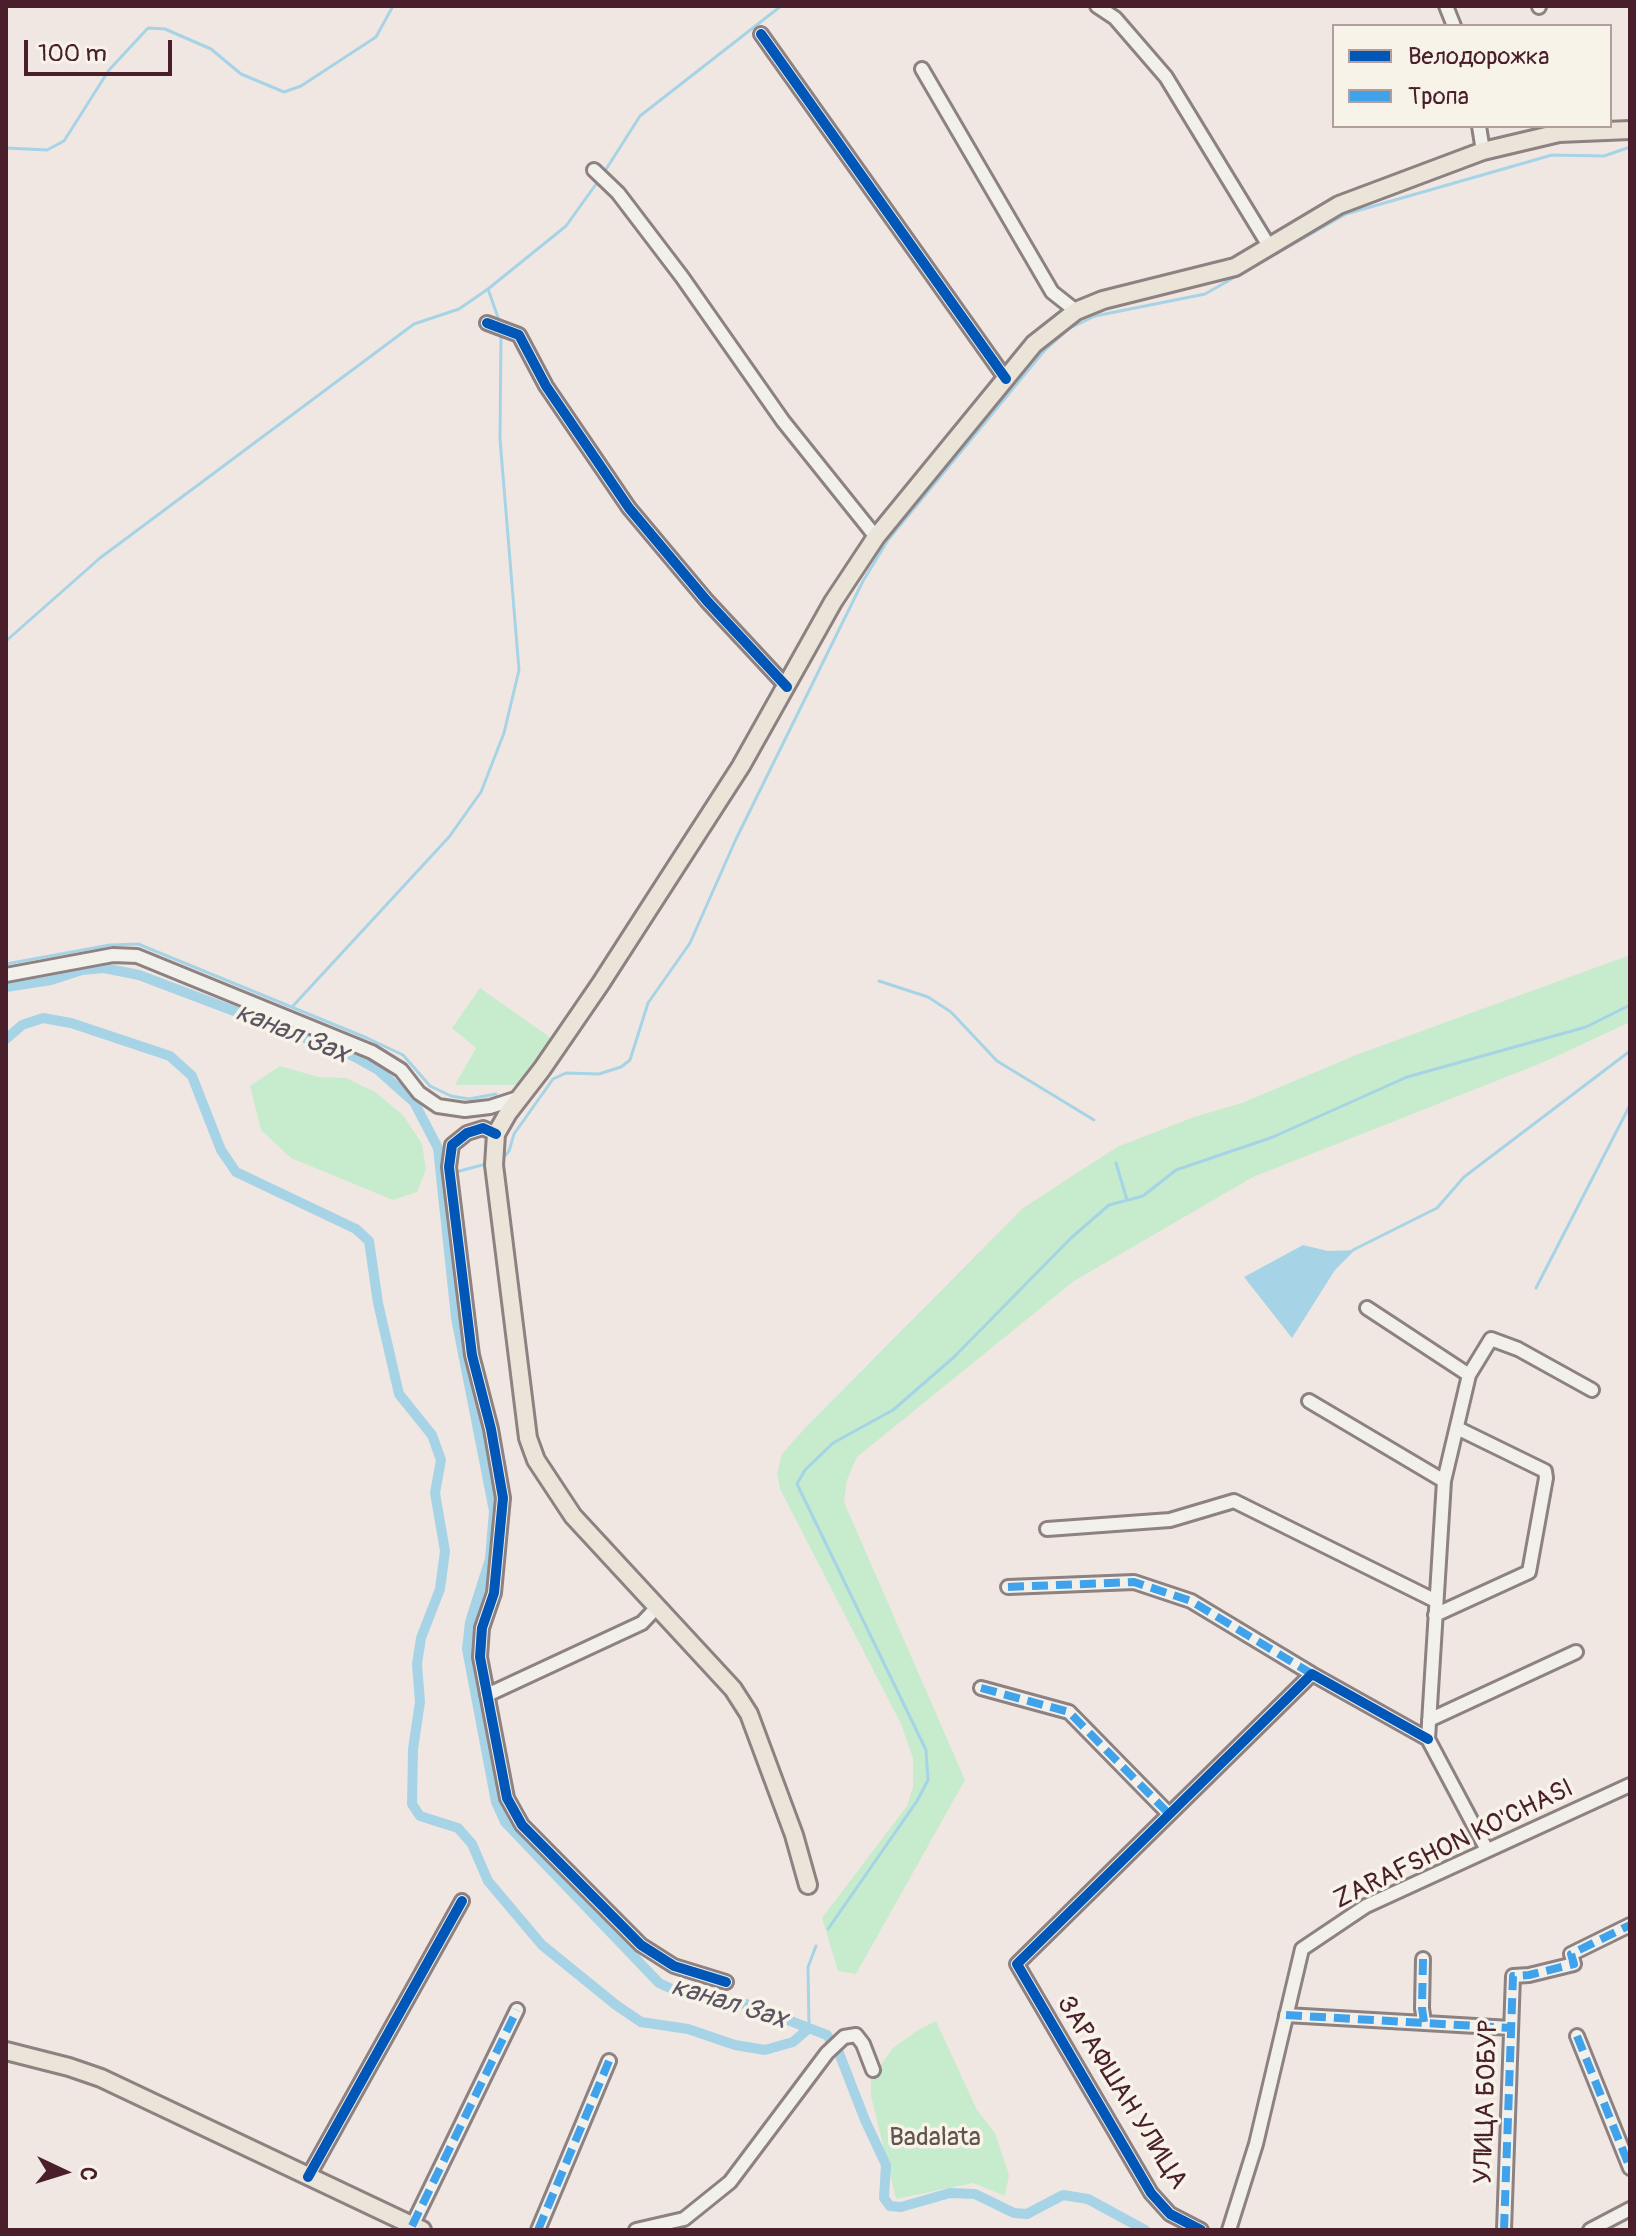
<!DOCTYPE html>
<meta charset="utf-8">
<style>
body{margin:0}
#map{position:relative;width:1636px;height:2236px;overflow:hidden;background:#f1e7e2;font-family:Pangolin,sans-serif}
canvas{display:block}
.frame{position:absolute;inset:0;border:8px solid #4a1f2b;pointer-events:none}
.legend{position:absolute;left:1332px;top:24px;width:280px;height:104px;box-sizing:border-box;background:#f7f3e8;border:2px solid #b29e9c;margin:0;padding:10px 14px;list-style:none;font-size:24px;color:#4a1f2b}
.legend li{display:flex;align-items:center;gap:16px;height:40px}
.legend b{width:40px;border:2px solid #b29e9c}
.north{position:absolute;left:24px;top:2132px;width:80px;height:80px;-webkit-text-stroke:6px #f7f3e8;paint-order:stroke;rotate:94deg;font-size:22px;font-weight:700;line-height:32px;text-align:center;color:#4a1f2b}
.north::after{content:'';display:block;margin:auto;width:28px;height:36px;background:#4a1f2b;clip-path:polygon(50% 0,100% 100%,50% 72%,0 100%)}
.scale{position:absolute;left:24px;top:40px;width:148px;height:36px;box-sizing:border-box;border:4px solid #4a1f2b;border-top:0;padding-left:10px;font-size:24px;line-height:28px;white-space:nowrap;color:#4a1f2b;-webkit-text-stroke:6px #f7f3e8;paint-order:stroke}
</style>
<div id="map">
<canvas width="1636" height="2236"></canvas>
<div class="frame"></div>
<ul class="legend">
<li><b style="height:10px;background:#0057b8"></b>Велодорожка</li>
<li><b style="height:10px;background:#40a2eb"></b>Тропа</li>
</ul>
<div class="north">С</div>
<div class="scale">100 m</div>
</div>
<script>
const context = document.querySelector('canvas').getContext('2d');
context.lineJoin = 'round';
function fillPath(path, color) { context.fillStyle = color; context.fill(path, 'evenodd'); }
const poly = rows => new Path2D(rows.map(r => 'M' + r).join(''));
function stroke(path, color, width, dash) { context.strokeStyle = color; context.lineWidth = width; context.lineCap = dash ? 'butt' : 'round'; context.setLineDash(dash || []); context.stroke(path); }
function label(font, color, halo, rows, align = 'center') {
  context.font = font + ' Pangolin,sans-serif'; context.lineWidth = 7; context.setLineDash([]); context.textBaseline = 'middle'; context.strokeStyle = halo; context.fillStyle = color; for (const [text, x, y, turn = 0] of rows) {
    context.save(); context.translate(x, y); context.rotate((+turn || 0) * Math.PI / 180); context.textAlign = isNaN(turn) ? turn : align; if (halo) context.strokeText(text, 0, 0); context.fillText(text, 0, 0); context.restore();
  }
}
fillPath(poly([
 [1630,955,1630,1022,1544,1062,1253,1177,1074,1281,857,1457,847,1480,844,1502,965,1780,856,1974,838,1971,822,1918,907,1806,913,1787,913,1758,901,1724,780,1489,777,1473,782,1454,806,1427,1023,1208,1117,1147,1194,1117,1242,1103,1356,1055],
 [480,988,551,1038,516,1085,455,1085,476,1048,452,1028],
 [280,1066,318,1077,346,1078,375,1092,403,1115,422,1144,426,1169,417,1192,393,1200,291,1158,261,1130,250,1086],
 [936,2021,977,2110,995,2133,1009,2175,1005,2196,973,2183,896,2199,871,2096,871,2079,893,2048,918,2030]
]), '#c7ebcd');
fillPath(poly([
 [1303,1245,1328,1251,1355,1250,1335,1270,1292,1338,1244,1277]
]), '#a6d4e6');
stroke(poly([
 [6,148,47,150,64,141,109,70,148,28,165,29,211,49,241,74,284,92,301,86,376,37,393,6],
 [603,174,640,116,781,6],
 [488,289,501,326],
 [6,641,100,558,414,324,459,309,488,289,566,226,599,180],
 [6,964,110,945,138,944,367,1038,403,1055,430,1086,451,1096,469,1099,496,1094],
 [879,981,928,997,951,1012,997,1061,1094,1120],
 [292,1007,449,837,481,792,504,733,519,670,500,439,501,333],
 [503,1158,509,1151,514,1134,553,1079,566,1073,599,1074,621,1067,630,1060,648,1003,690,943,736,839,863,581,888,540,1044,351,1070,328,1095,316,1205,294,1346,214,1552,155,1604,156,1630,147],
 [1116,1163,1127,1200],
 [452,1173,486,1164],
 [1353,1250,1437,1208,1464,1177,1630,1051],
 [1536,1288,1630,1105],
 [828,1929,917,1801,928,1780,926,1750,797,1484,805,1470,833,1443,893,1410,954,1357,1071,1238,1109,1205,1143,1196,1176,1170,1273,1137,1407,1077,1586,1027,1630,1005],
 [809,2028,808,1967,816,1946]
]), '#a6d4e6', 3);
stroke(poly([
 [6,987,51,980,82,970,104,968,139,975,353,1056,378,1070,414,1102,438,1148,456,1318,494,1511,490,1559,470,1622,467,1649,496,1802,505,1822,659,1983,683,1994,746,2004,827,2035,839,2053,865,2120,886,2165,884,2198,890,2206,901,2207,950,2193,975,2194,1014,2213,1027,2214,1063,2195,1088,2199,1145,2230],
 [6,1039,22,1025,43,1018,71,1023,170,1056,192,1076,221,1150,236,1172,356,1229,369,1241,378,1303,399,1394,432,1435,441,1460,435,1493,445,1551,440,1589,421,1638,417,1664,420,1702,413,1749,412,1804,420,1816,458,1828,472,1844,488,1881,542,1945,616,2005,641,2022,688,2029,735,2045,765,2050,793,2042,809,2028]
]), '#a6d4e6', 10);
const minor = poly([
 [1097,6,1115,18,1166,77,1269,246],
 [1446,6,1454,26],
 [1539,6,1539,7],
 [761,34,1006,379],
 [922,69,1052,292,1076,311],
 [1479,126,1483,151],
 [594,170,618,193,682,277,783,421,876,537],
 [487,323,519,335,546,386,629,508,707,601,787,687],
 [6,975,113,955,137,956,372,1052,401,1070,419,1093,438,1106,465,1110,490,1107,521,1097],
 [496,1134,483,1128,467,1133,452,1145,449,1167,472,1355,491,1429,503,1498,494,1593,482,1628,480,1657,507,1798,522,1825,641,1945,674,1966,726,1982],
 [1367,1308,1469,1375],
 [1309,1401,1444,1481],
 [1047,1529,1170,1520,1234,1501,1436,1601],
 [1008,1587,1134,1582,1191,1601,1312,1674],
 [1435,1615,1529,1572,1546,1478,1545,1471,1457,1428],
 [981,1688,1069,1712,1168,1813],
 [487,1695,642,1623,658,1606],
 [1429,1720,1576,1652],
 [1487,1850,1428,1739,1444,1481,1469,1375,1491,1339,1518,1349,1592,1390],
 [1423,1959,1422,2008,1424,2022],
 [1286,2015,1511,2028],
 [1577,2036,1630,2168],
 [308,2177,462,1901],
 [412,2226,517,2010],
 [538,2230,609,2061],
 [636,2230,684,2219,730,2182,827,2053,844,2037,856,2035,863,2044,873,2070],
 [1201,2230,1170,2214,1151,2193,1017,1964,1312,1674,1428,1739],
 [1229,2230,1256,2144,1302,1949,1366,1906,1630,1785],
 [1504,2230,1513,1976,1529,1975,1574,1964,1571,1954,1630,1925],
 [1590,2230,1630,2209]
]);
const major = poly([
 [808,1885,794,1835,749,1714,733,1689,573,1516,536,1460,528,1438,494,1165,496,1134,508,1113,542,1069,601,983,741,766,833,602,876,537,1034,344,1076,311,1103,300,1235,267,1339,205,1483,151,1559,133,1630,130],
 [6,2051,69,2067,101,2078,422,2230]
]);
stroke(minor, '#8d8181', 18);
stroke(major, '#8d8181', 22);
stroke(minor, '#f2f0eb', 12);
stroke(major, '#eae4d9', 16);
stroke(poly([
 [1008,1587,1134,1582,1191,1601,1312,1674],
 [981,1688,1069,1712,1168,1813],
 [1423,1959,1422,2008,1424,2022],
 [1286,2015,1511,2028],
 [1577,2036,1630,2168],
 [412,2226,517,2010],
 [538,2230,609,2061],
 [1504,2230,1513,1976,1529,1975,1574,1964,1571,1954,1630,1925]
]), '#40a2eb', 8, [16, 8]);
stroke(poly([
 [761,34,1006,379],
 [487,323,519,335,546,386,629,508,707,601,787,687],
 [496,1134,483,1128,467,1133,452,1145,449,1167,472,1355,491,1429,503,1498,494,1593,482,1628,480,1657,507,1798,522,1825,641,1945,674,1966,726,1982],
 [308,2177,462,1901],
 [1201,2230,1170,2214,1151,2193,1017,1964,1312,1674,1428,1739]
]), '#0057b8', 10);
label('26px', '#4a1f2b', '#f7f3e8', [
 ["ZARAFSHON KO'CHASI",1454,1845,-26],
 ["ЗАРАФШАН УЛИЦА",1121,2093,58],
 ["УЛИЦА БОБУР",1487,2102,-88]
]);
label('26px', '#61534f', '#f7f3e8', [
 ["Badalata",935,2138]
]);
label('italic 28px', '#5c5363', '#f7f3e8', [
 ["канал Зах",292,1034,22],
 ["канал Зах",729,2004,17]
]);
</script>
